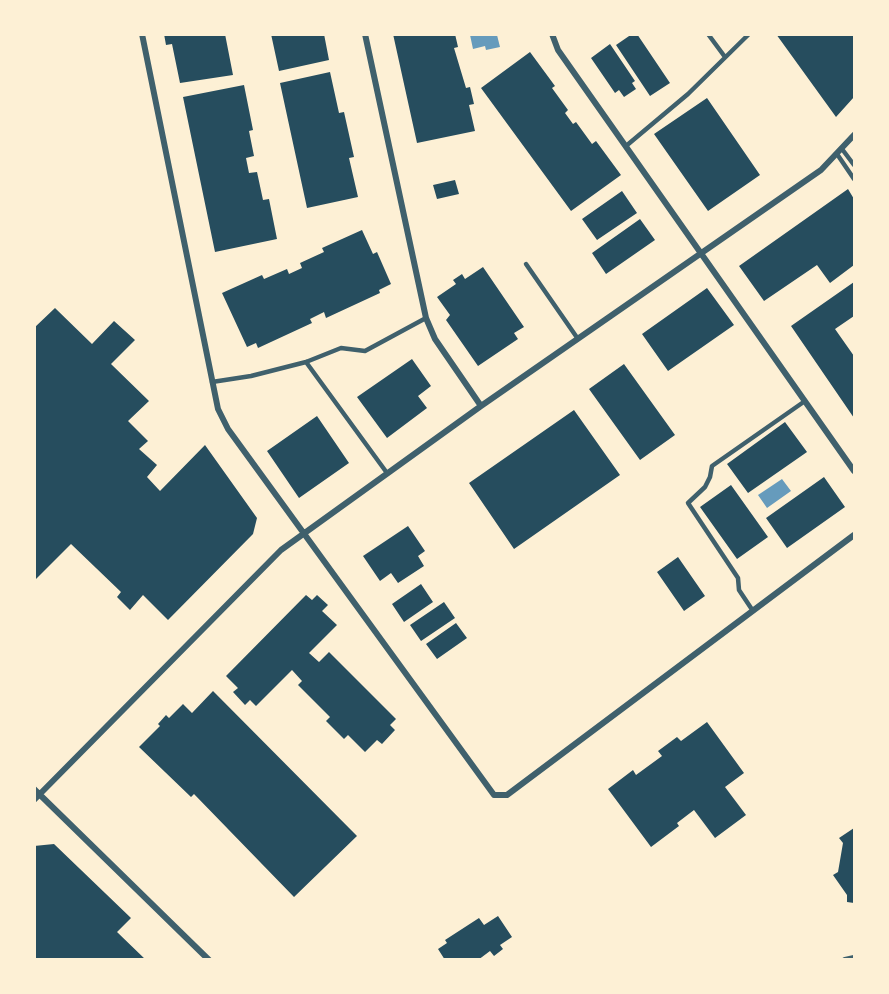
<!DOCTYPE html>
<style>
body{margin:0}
#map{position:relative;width:889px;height:994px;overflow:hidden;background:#fdf0d5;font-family:"DejaVu Sans",sans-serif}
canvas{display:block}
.frame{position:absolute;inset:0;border:36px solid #fdf0d5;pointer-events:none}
</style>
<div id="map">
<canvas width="889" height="994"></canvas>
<div class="frame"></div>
</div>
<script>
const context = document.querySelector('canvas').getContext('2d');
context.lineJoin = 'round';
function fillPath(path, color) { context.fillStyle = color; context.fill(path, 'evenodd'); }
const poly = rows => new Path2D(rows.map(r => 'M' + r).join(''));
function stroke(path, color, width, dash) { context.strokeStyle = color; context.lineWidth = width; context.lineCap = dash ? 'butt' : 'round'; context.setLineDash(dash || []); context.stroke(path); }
fillPath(poly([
 [470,35,497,35,500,47,486,50,485,46,473,49],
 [782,479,791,491,767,508,758,495]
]), '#669bbc');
fillPath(poly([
 [164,34,225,34,233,75,180,83,172,44,166,45],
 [271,34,324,34,329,60,279,71],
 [393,34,455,34,458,47,454,48,466,88,470,87,474,104,469,105,475,131,417,143],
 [632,34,637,34,670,83,650,96,616,45],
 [776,34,854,34,854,97,836,117],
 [610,44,635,81,632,83,636,89,624,97,619,90,615,93,591,58],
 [530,52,555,86,552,88,568,110,565,113,573,124,576,122,592,144,596,141,621,175,571,211,481,88],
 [330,72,339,113,344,112,354,157,349,158,358,197,307,208,280,83],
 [244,85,253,130,249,131,254,156,246,158,249,173,257,172,263,200,269,199,277,239,215,252,183,97],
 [707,98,760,175,708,211,654,134],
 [455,180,459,194,437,199,433,185],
 [848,189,854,199,854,265,830,283,817,265,764,301,739,266],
 [622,191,637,213,597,240,582,219],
 [640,219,655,240,606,274,592,253],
 [362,230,373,254,377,252,391,284,379,290,380,293,326,318,324,312,310,319,312,323,258,348,256,343,247,347,222,293,262,275,264,279,287,269,289,274,302,268,300,263,324,252,322,248],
 [483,267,524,327,514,333,518,339,478,366,446,320,450,315,437,297,456,284,453,280,462,274,465,279],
 [854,282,854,316,835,329,854,356,854,418,791,326],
 [707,288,734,325,668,371,642,334],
 [55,308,92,344,114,321,135,340,111,364,149,401,128,421,148,441,139,449,157,465,147,477,160,491,205,445,257,518,253,534,168,620,143,595,130,610,117,597,121,592,71,544,34,581,34,328],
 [412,359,431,386,418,396,427,408,387,438,357,397],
 [624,364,675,435,640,460,589,389],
 [574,410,620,475,514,549,469,483],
 [317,416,349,463,299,498,267,451],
 [785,422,807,452,748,493,727,464],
 [824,477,845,507,787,548,766,518],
 [731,485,768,537,737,559,700,507],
 [408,526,425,551,418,556,424,566,398,583,391,573,380,581,363,556],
 [678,557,705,596,684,611,657,572],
 [421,584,433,602,404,622,392,604],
 [306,595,312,600,317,595,328,605,322,611,337,625,309,653,319,662,329,652,396,719,390,725,395,730,382,744,377,740,365,752,348,735,344,739,326,721,330,717,298,685,302,681,292,670,256,706,250,700,245,705,233,692,238,688,226,676],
 [444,602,455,618,421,641,410,625],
 [456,623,467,638,437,659,426,644],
 [213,691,357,836,294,897,194,794,191,797,139,747,160,726,158,724,166,715,169,718,183,704,192,713],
 [707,722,744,773,725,787,746,815,715,838,694,810,677,823,679,826,651,847,608,789,633,770,636,775,662,756,658,751,677,737,681,741],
 [854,828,854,903,847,902,847,895,833,875,838,872,843,843,839,838],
 [54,844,131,918,117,932,146,960,34,960,34,846],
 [498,916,512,937,500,945,503,949,494,956,490,951,478,960,445,960,438,949,447,943,445,940,479,918,484,925]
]), '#264d5e');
stroke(poly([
 [708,34,725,57],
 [626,146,688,94,749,34],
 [842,149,854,165],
 [837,154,854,179],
 [526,264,578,339],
 [306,362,387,473],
 [212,382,251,376,306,362,341,348,365,351,426,318],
 [753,611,739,590,738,578,688,503,705,487,710,477,712,466,805,401]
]), '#3f606c', 4.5);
stroke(poly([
 [142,34,218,409,228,429,494,795,507,795,854,535],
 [365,34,426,318,435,339,481,406],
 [552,34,558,50,854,471],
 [34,789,209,960],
 [34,800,281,550,481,406,821,170,854,135],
 [845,960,854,958]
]), '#3f606c', 6);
</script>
